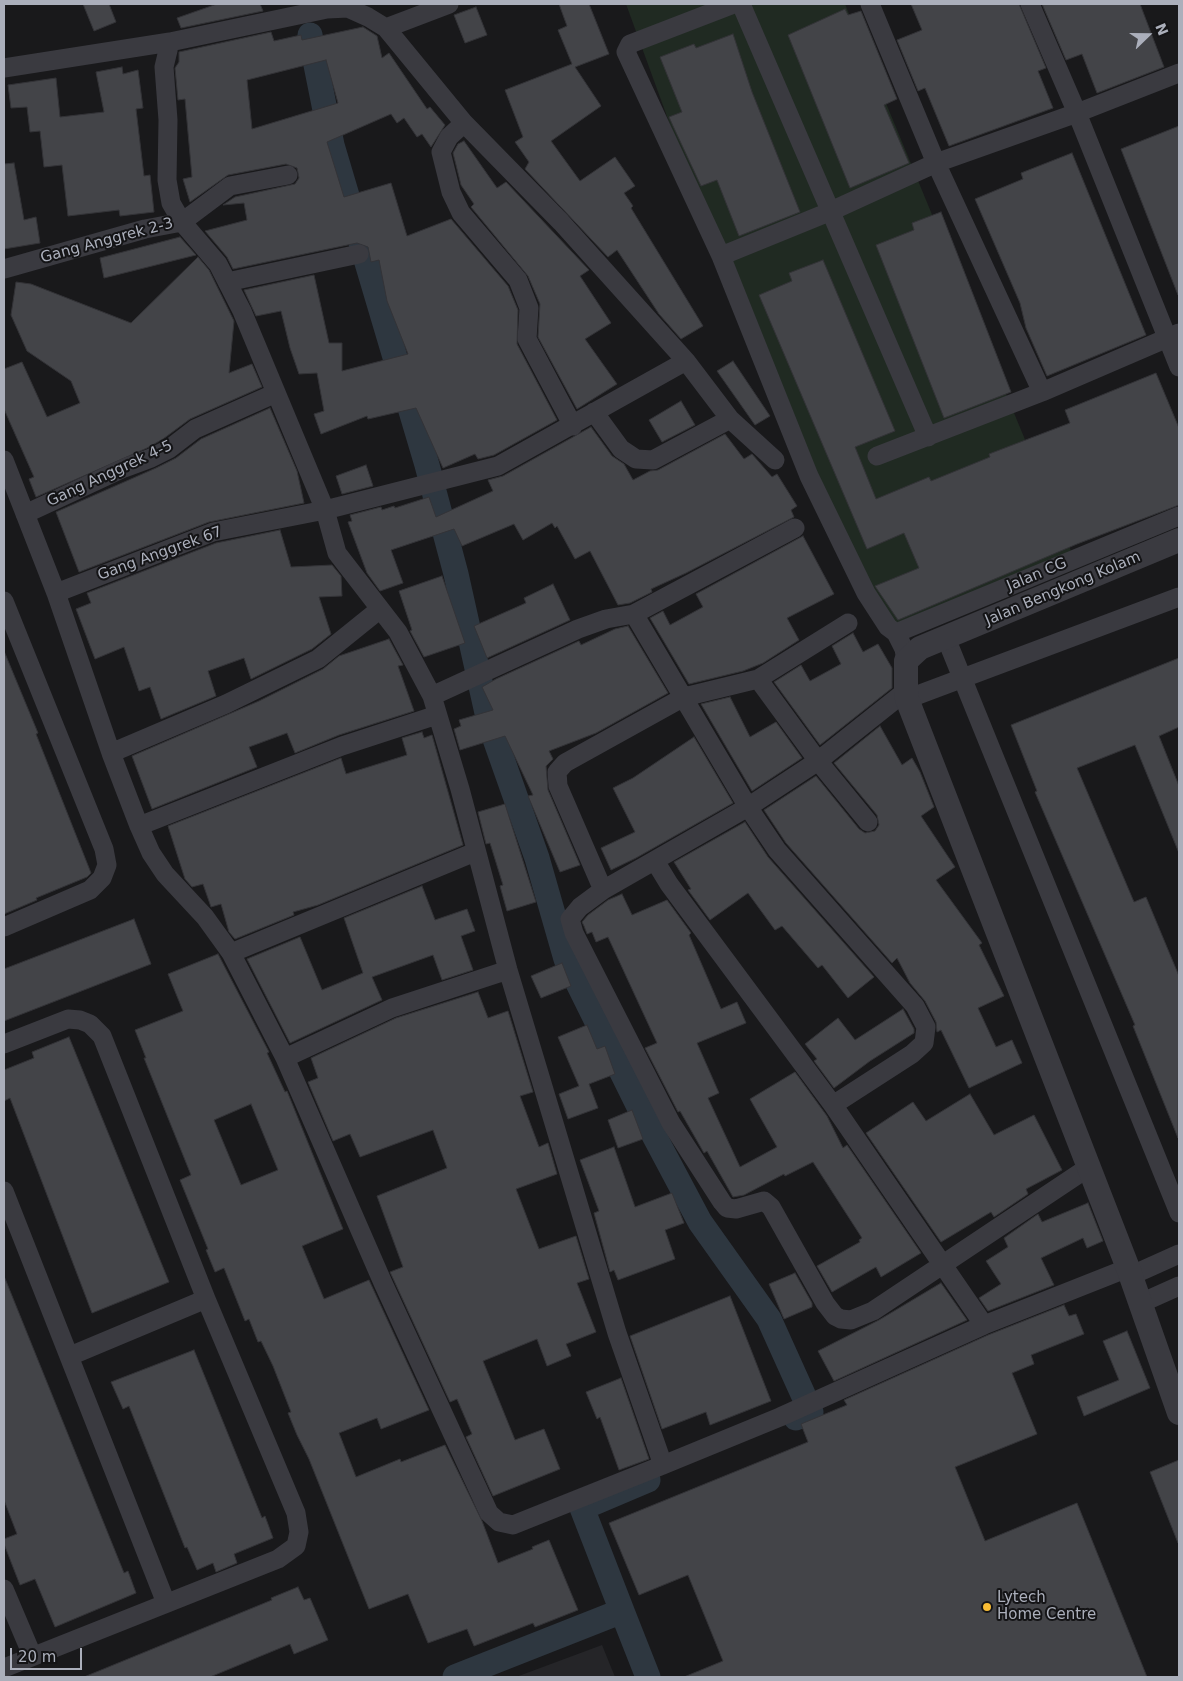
<!DOCTYPE html>
<style>
body{margin:0}
#map{position:relative;width:1183px;height:1681px;overflow:hidden;background:#19191b;font-family:"DejaVu Sans",sans-serif}
canvas{display:block}
.frame{position:absolute;inset:0;border:5px solid #abafbb;pointer-events:none}
.north{position:absolute;left:1123px;top:10px;width:50px;height:50px;-webkit-text-stroke:4px #141416;paint-order:stroke;rotate:68deg;font-size:14px;font-weight:700;line-height:20px;text-align:center;color:#abafbb}
.north::after{content:'';display:block;margin:auto;width:18px;height:22px;background:#abafbb;clip-path:polygon(50% 0,100% 100%,50% 72%,0 100%)}
.scale{position:absolute;left:10px;top:1648px;width:72px;height:22px;box-sizing:border-box;border:2px solid #abafbb;border-top:0;padding-left:6px;font-size:15px;line-height:18px;white-space:nowrap;color:#abafbb;-webkit-text-stroke:4px #141416;paint-order:stroke}
</style>
<div id="map">
<canvas width="1183" height="1681"></canvas>
<div class="frame"></div>
<div class="north">N</div>
<div class="scale">20 m</div>
</div>
<script>
const context = document.querySelector('canvas').getContext('2d');
context.lineJoin = 'round';
function fillPath(path, color) { context.fillStyle = color; context.fill(path, 'evenodd'); }
const poly = rows => new Path2D(rows.map(r => 'M' + r).join(''));
function stroke(path, color, width, dash) { context.strokeStyle = color; context.lineWidth = width; context.lineCap = dash ? 'butt' : 'round'; context.setLineDash(dash || []); context.stroke(path); }
function label(font, color, halo, rows, align = 'center') {
  context.font = font + ' "DejaVu Sans",sans-serif'; context.lineWidth = 4; context.setLineDash([]); context.textBaseline = 'middle'; context.strokeStyle = halo; context.fillStyle = color; for (const [text, x, y, turn = 0] of rows) {
    context.save(); context.translate(x, y); context.rotate((+turn || 0) * Math.PI / 180); context.textAlign = isNaN(turn) ? turn : align; if (halo) context.strokeText(text, 0, 0); context.fillText(text, 0, 0); context.restore();
  }
}
fillPath(poly([
 [602,1645,615,1677,516,1677]
]), '#252528');
fillPath(poly([
 [626,4,845,4,1076,563,889,640,772,404]
]), '#202a22');
stroke(poly([
 [310,35,332,145,427,465,456,574,489,722,537,858,566,959,641,1111,700,1222,769,1319,811,1412,796,1418],
 [622,1611,582,1508,648,1480],
 [455,1677,622,1611,648,1677]
]), '#2e3740', 25);
const building = poly([
 [83,4,109,4,116,22,94,31,83,4],
 [217,4,260,4,263,11,181,28,177,18,217,4],
 [559,4,589,4,609,54,575,67,601,106,551,141,580,181,615,157,635,186,624,193,633,206,631,208,703,326,681,339,659,314,617,250,608,257,525,169,529,162,515,142,523,137,505,90,572,64,558,30,567,26,559,4],
 [911,4,1019,4,1046,68,1038,71,1053,108,949,146,925,88,918,91,897,40,922,30,911,4],
 [1042,4,1140,4,1164,67,1097,93,1082,54,1066,60,1042,4],
 [476,7,487,35,465,43,454,15,476,7],
 [845,9,848,15,861,11,897,99,884,105,909,163,850,188,788,35,845,9],
 [363,27,377,36,382,58,389,53,427,109,430,107,445,125,431,147,422,134,417,137,404,118,397,123,391,114,327,142,344,197,391,183,407,236,451,219,508,286,518,310,517,344,557,420,494,455,478,459,475,454,443,468,416,408,368,419,367,416,321,434,314,414,324,411,317,373,299,374,290,348,281,311,256,316,244,290,314,275,329,343,342,343,342,371,408,354,387,301,379,260,371,262,368,247,357,243,233,269,227,257,205,231,247,220,244,203,223,205,235,197,295,184,299,178,297,168,286,164,228,175,190,202,183,179,192,177,185,99,178,100,175,68,179,62,179,52,271,32,274,41,301,35,302,40,363,27],
 [326,60,338,103,252,129,247,80,326,60],
 [733,34,752,92,800,212,739,236,717,180,701,186,673,126,669,117,682,112,660,57,694,44,696,48,733,34],
 [122,67,123,74,138,70,143,108,136,109,144,176,150,175,154,212,120,216,119,210,68,216,62,165,44,167,40,131,30,132,27,107,11,108,8,85,56,78,60,117,104,112,96,72,122,67],
 [1179,126,1179,295,1178,295,1121,149,1179,126],
 [464,141,497,188,506,182,589,270,580,276,611,323,585,339,617,384,577,409,538,337,540,304,528,276,471,207,474,204,461,185,453,153,458,144,464,141],
 [1072,153,1146,335,1047,376,1026,328,1020,303,975,199,1023,179,1021,173,1072,153],
 [14,163,24,220,36,217,40,243,4,249,4,164,14,163],
 [941,212,1011,392,944,418,876,245,914,230,912,223,941,212],
 [180,237,196,255,104,278,100,258,180,237],
 [198,257,209,270,234,321,229,373,252,364,262,387,190,419,163,439,147,448,36,497,29,479,34,477,4,409,4,369,22,362,47,417,80,403,71,381,27,351,11,315,16,282,31,284,131,323,198,257],
 [823,260,895,431,855,447,876,499,929,477,931,481,990,457,989,454,1070,423,1065,410,1156,373,1179,428,1179,505,1077,544,898,620,875,586,919,568,904,533,867,549,759,295,792,281,789,273,823,260],
 [733,361,770,416,755,425,717,371,733,361],
 [681,401,695,425,662,442,649,420,681,401],
 [270,408,297,471,304,503,209,522,79,572,56,512,156,468,176,458,201,439,270,408],
 [591,427,612,456,624,464,633,480,650,471,658,470,725,434,744,459,752,454,772,477,777,474,797,506,791,510,794,517,686,573,651,589,652,592,630,603,618,605,590,551,575,559,557,526,555,528,552,523,523,540,514,524,462,546,454,529,391,550,403,583,380,591,367,573,348,522,352,521,350,515,381,507,382,510,394,506,395,508,429,497,436,517,493,491,488,480,503,476,591,427],
 [366,465,373,486,342,494,336,476,366,465],
 [280,530,291,567,332,565,341,576,342,596,319,597,331,634,312,649,251,679,244,658,208,671,216,696,161,719,150,687,139,691,124,647,95,659,76,609,91,603,87,593,216,543,280,530],
 [803,536,834,594,787,618,799,640,763,663,743,671,689,684,650,618,663,611,670,625,703,607,696,594,803,536],
 [442,576,465,643,424,657,410,631,412,630,399,591,442,576],
 [553,584,570,620,487,658,474,626,526,603,524,598,553,584],
 [628,626,668,693,596,733,549,751,553,759,546,766,548,790,580,865,560,872,528,796,533,795,505,736,460,750,454,729,461,726,459,720,493,710,482,687,496,679,579,641,581,645,615,629,628,626],
 [853,633,863,652,878,644,892,668,892,688,820,745,774,682,801,665,810,681,841,664,832,646,853,633],
 [389,639,403,665,398,666,414,711,339,735,295,753,287,733,249,747,257,767,152,809,132,756,259,701,323,669,339,656,389,639],
 [4,651,38,733,36,734,91,873,87,877,36,898,37,900,4,914,4,651],
 [1179,658,1179,727,1159,736,1179,786,1179,853,1135,745,1077,768,1134,902,1146,897,1179,976,1178,1138,1133,1026,1135,1025,1035,792,1037,791,1011,725,1179,658],
 [730,697,750,737,776,722,802,758,752,791,701,704,730,697],
 [880,726,902,765,912,758,920,772,934,807,921,816,955,867,936,880,982,943,979,945,1004,996,978,1008,996,1047,1012,1040,1022,1063,969,1088,941,1030,937,1032,936,1022,925,1001,910,983,897,958,892,963,786,843,764,810,816,776,859,829,865,833,875,831,879,825,877,815,834,763,880,726],
 [422,732,424,738,432,735,463,845,318,905,293,912,294,915,235,939,229,932,221,904,211,907,203,884,192,887,185,879,168,826,341,758,346,774,407,755,402,738,422,732],
 [694,737,733,803,636,858,611,870,601,848,635,832,613,788,633,778,694,737],
 [505,804,536,902,507,911,500,886,503,885,490,843,486,844,478,812,505,804],
 [745,822,768,857,874,977,848,998,822,965,818,968,782,926,775,930,748,893,710,920,688,890,691,889,674,862,745,822],
 [422,886,435,920,467,909,475,931,461,936,473,970,442,980,433,955,372,977,382,1000,290,1043,247,959,300,937,322,990,363,973,344,918,422,886],
 [622,894,632,915,667,900,691,933,689,935,721,1009,737,1002,746,1023,697,1043,719,1093,708,1098,740,1167,777,1147,750,1099,795,1072,827,1116,843,1148,847,1145,921,1253,881,1277,876,1267,832,1292,817,1266,860,1242,859,1240,862,1238,813,1162,785,1176,784,1174,744,1195,733,1197,707,1151,704,1153,680,1111,678,1112,645,1048,657,1043,608,937,596,942,592,932,587,934,584,926,582,922,588,915,608,900,622,894],
 [134,919,151,964,4,1021,4,969,134,919],
 [218,954,269,1052,267,1053,285,1092,287,1091,343,1229,302,1246,324,1299,369,1280,429,1410,381,1429,377,1418,339,1433,356,1477,400,1459,401,1462,445,1445,482,1521,498,1563,533,1549,532,1547,549,1540,578,1610,535,1627,533,1623,474,1646,467,1629,428,1643,408,1594,369,1609,309,1459,297,1435,288,1413,291,1412,273,1366,261,1341,258,1342,249,1319,245,1321,224,1268,215,1272,206,1250,208,1249,180,1180,191,1175,144,1058,146,1058,135,1030,183,1011,168,974,218,954],
 [251,1104,278,1170,241,1185,214,1120,251,1104],
 [562,963,571,986,541,998,531,976,562,963],
 [478,992,488,1018,508,1011,533,1092,520,1096,539,1147,548,1143,557,1174,516,1189,539,1249,576,1236,589,1279,577,1283,596,1332,566,1344,571,1356,547,1366,537,1339,483,1361,515,1440,544,1429,560,1469,493,1496,466,1437,472,1434,457,1399,450,1402,390,1272,403,1267,377,1196,447,1168,433,1130,360,1157,350,1134,333,1141,308,1082,318,1078,311,1058,396,1018,478,992],
 [903,1009,914,1029,914,1033,870,1061,834,1088,814,1061,817,1059,805,1044,838,1018,855,1040,903,1009],
 [587,1025,597,1049,605,1046,615,1074,589,1084,598,1108,568,1119,559,1094,579,1086,558,1037,587,1025],
 [69,1037,169,1282,92,1313,10,1098,4,1101,4,1070,34,1058,32,1052,69,1037],
 [970,1094,994,1135,1034,1115,1062,1170,1026,1189,1028,1194,994,1217,991,1212,941,1242,866,1133,913,1102,926,1121,970,1094],
 [632,1110,643,1139,618,1148,608,1120,632,1110],
 [614,1147,635,1207,672,1193,684,1223,665,1230,675,1259,618,1280,614,1270,610,1272,594,1213,599,1211,580,1160,614,1147],
 [1088,1203,1103,1241,1087,1248,1083,1238,1041,1258,1054,1285,988,1311,979,1298,1001,1284,986,1261,1008,1247,1004,1238,1038,1214,1042,1222,1088,1203],
 [795,1273,812,1303,812,1307,784,1319,769,1284,795,1273],
 [4,1276,124,1573,128,1571,136,1593,55,1627,35,1579,20,1585,4,1544,4,1539,17,1534,4,1500,4,1276],
 [941,1283,967,1320,834,1381,818,1351,879,1320,941,1283],
 [730,1296,771,1401,710,1425,706,1412,662,1429,630,1336,730,1296],
 [1064,1305,1069,1316,1076,1314,1084,1334,1031,1355,1034,1364,1012,1373,1037,1434,955,1467,985,1541,1077,1503,1147,1677,684,1677,723,1661,688,1575,639,1595,609,1523,808,1442,801,1424,847,1405,844,1400,988,1335,1064,1305],
 [1127,1331,1150,1388,1084,1416,1077,1397,1119,1380,1103,1341,1127,1331],
 [194,1350,262,1518,265,1516,273,1538,234,1554,237,1563,216,1572,213,1563,197,1570,187,1547,185,1548,129,1406,123,1409,111,1382,194,1350],
 [621,1378,649,1459,619,1470,600,1417,597,1419,586,1392,621,1378],
 [1179,1460,1179,1543,1178,1543,1150,1472,1179,1460],
 [298,1587,304,1600,310,1598,328,1640,294,1654,290,1644,210,1677,84,1677,272,1600,271,1598,298,1587]
]);
fillPath(building, '#434448');
stroke(building, '#333337', 1);
stroke(poly([
 [734,4,630,44,626,52,721,256,809,476,866,593,888,627,896,633,904,649,906,661],
 [741,4,928,437],
 [870,4,936,163,1042,392],
 [1030,4,1077,113,1179,367],
 [386,28,449,4],
 [170,42,164,67,168,120,167,180,171,203,182,222,218,264,242,311,325,510,337,553,398,632,432,696,460,789,508,970,617,1333,663,1465],
 [4,68,170,42,327,9,348,8,368,17,386,28,464,123,561,222,686,361,730,419,775,460],
 [464,123,449,137,441,152,451,192,461,213,518,280,529,308,527,339,573,426],
 [721,256,829,212,936,163,1077,113,1179,73],
 [4,269,145,229,182,222,230,186,288,175],
 [227,282,359,254],
 [594,412,621,449,636,459,653,460,730,419],
 [877,456,1042,392,1179,333],
 [4,460,56,593,111,753,139,826,151,853,165,874,205,917,231,953,285,1058,383,1283,489,1513,499,1522,513,1525,663,1465,780,1417,984,1325,1128,1268],
 [25,514,124,468,151,458,169,449,195,429,276,393],
 [56,593,213,532,325,510,498,466,686,361],
 [4,601,104,849,107,865,102,878,90,890,4,927],
 [634,614,748,807,777,850,915,1006,926,1027,924,1043,912,1054,833,1105],
 [896,633,1179,516],
 [946,638,1179,1213],
 [758,679,848,623],
 [906,691,818,761,748,807,603,890,580,907,570,919,574,933,671,1123,722,1202,727,1208,736,1209,764,1201,771,1207,825,1303,835,1316,841,1319,851,1320,873,1311,1089,1167],
 [432,696,578,629,606,619,634,614,795,528],
 [907,699,1179,597],
 [111,753,226,704,318,659,380,609],
 [139,826,342,746,437,715],
 [655,861,669,884,833,1105,984,1325],
 [603,890,558,786,557,772,565,763,684,697,758,679,818,761,868,822],
 [231,953,475,852],
 [4,1044,68,1019,80,1020,90,1024,102,1036,206,1299,296,1513,299,1532,296,1546,278,1559,4,1668],
 [285,1058,392,1008,508,970],
 [4,1191,166,1603],
 [1130,1276,1179,1254],
 [1141,1303,1179,1286],
 [70,1356,206,1299],
 [4,1589,32,1655]
]), '#3a3a40', 19);
stroke(poly([
 [1179,540,920,648,906,661,906,691,907,699,1128,1268,1179,1413]
]), '#3a3a40', 24);
for (const [x, y, r, color] of [
 [987,1607,5,"#f8bc34"]
]) { const dot = new Path2D(); dot.arc(x, y, r, 0, 2 * Math.PI); context.fillStyle = color; context.fill(dot); stroke(dot, '#141416', 2); }
label('15px', '#abafbb', '#141416', [
 ["Gang Anggrek 2-3",107,241,-15],
 ["Gang Anggrek 4-5",110,474,-25],
 ["Gang Anggrek 67",160,554,-20],
 ["Jalan CG",1037,575,-23],
 ["Jalan Bengkong Kolam",1063,589,-23]
]);
label('15px', '#abafbb', '#141416', [
 ["Lytech",997,1598],
 ["Home Centre",997,1615]
], 'left');
</script>
